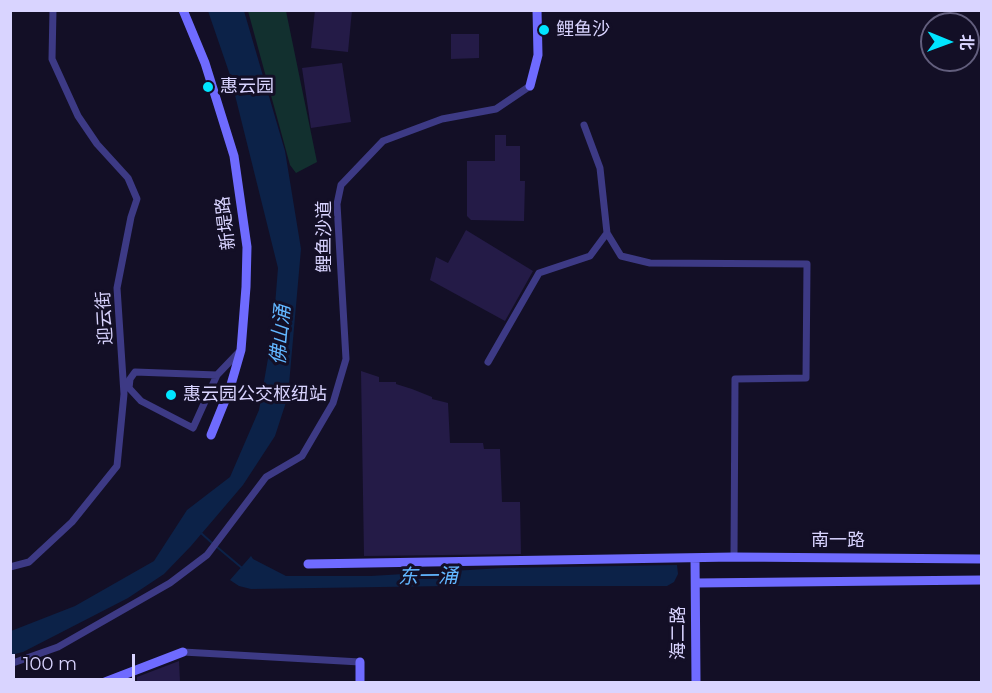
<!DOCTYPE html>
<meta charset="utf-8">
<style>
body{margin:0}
#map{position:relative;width:992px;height:693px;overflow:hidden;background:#130f26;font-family:Montserrat,"Noto Sans SC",sans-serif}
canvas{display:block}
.frame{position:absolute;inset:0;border:12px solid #d9d4ff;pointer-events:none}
.north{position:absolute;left:920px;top:12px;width:60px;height:60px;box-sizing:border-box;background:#130f26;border:2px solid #625e7d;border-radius:50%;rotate:91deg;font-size:16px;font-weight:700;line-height:24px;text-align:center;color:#d9d4ff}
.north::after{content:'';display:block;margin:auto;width:21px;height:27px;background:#00e5ff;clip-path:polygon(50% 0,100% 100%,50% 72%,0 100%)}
.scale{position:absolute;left:12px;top:654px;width:123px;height:27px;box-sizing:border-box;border:3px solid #d9d4ff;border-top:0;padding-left:8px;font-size:18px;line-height:21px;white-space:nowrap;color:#d9d4ff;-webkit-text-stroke:4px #130f26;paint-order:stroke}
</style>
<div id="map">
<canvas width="992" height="693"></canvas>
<div class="frame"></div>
<div class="north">北</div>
<div class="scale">100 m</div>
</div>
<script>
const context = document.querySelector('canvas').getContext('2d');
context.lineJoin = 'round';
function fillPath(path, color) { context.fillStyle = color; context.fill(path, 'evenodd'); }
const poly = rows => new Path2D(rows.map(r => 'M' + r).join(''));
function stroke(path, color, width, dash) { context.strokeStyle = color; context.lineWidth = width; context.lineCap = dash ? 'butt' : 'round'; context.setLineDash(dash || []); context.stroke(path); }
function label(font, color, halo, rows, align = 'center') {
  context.font = font + ' Montserrat,"Noto Sans SC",sans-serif'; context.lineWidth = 6; context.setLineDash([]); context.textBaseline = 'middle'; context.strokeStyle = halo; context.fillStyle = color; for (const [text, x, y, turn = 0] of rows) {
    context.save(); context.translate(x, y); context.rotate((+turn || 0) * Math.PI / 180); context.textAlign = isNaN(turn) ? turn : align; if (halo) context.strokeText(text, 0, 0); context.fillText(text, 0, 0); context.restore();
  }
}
fillPath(poly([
 [248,11,286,11,317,162,296,173,290,165]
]), '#12302f');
fillPath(poly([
 [208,11,244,11,285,151,301,249,288,396,275,436,243,485,191,546,164,574,128,598,23,652,11,655,11,631,75,606,154,561,187,510,230,477,259,410,273,330,278,268,230,75],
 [251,556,253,559,286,576,371,576,502,568,677,565,678,574,674,582,667,586,446,586,251,589,239,586,230,580]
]), '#0c2248');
stroke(poly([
 [201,533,212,543],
 [217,547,242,568]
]), '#0c2248', 2);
fillPath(poly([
 [315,10,352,10,348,52,311,48],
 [451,34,479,34,479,58,451,59],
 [342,63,351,122,311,128,302,68],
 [495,135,506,135,506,146,520,146,520,181,525,181,524,221,471,220,467,216,467,161,495,161],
 [466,230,533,271,505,321,430,280,436,257,448,263],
 [361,371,379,377,379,382,396,382,396,384,412,389,432,397,432,399,448,403,450,443,483,443,484,449,500,449,502,502,520,502,521,554,364,556],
 [179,661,180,682,137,682,137,677]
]), '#241b47');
stroke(poly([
 [584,125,600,168,607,233,621,256,650,263,807,264,806,378,735,379,734,557],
 [488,362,539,273,590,256,607,233],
 [217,375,135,372,130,379,129,388,141,401,193,428,217,375,239,352],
 [10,567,29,562,72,522,117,466,124,394,117,288,131,217,137,199,128,178,97,144,78,116,52,59,53,10],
 [183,652,360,662],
 [10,664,58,647,170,583,207,555,266,477,302,456,333,403,346,359,337,204,341,185,383,141,442,119,496,109,530,86]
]), '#3d3a85', 7);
stroke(poly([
 [183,10,205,63,234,156,247,247,246,287,241,350,230,388,211,435],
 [530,86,538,55,537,10],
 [695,558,696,682],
 [308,564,734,557,982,559],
 [696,583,982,580],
 [105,682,183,652],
 [360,682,360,662]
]), '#6f6bff', 9);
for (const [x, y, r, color] of [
 [544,30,6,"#00e5ff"],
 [208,87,6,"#00e5ff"],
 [171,395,6,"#00e5ff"]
]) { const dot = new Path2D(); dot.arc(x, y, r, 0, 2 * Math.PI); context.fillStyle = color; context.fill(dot); stroke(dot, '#130f26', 2); }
label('18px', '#d9d4ff', '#130f26', [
 ["鲤鱼沙",556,30],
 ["惠云园",220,87],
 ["惠云园公交枢纽站",183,395]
], 'left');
label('18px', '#d9d4ff', '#130f26', [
 ["新堤路",226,223,-97],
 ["鲤鱼沙道",325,237,-90],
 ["迎云街",105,318,-93],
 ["南一路",838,541],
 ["海二路",679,633,-90]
]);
label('italic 20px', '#62b6ff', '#130f26', [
 ["佛山涌",281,335,-85],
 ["东一涌",428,577,-1]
]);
</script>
